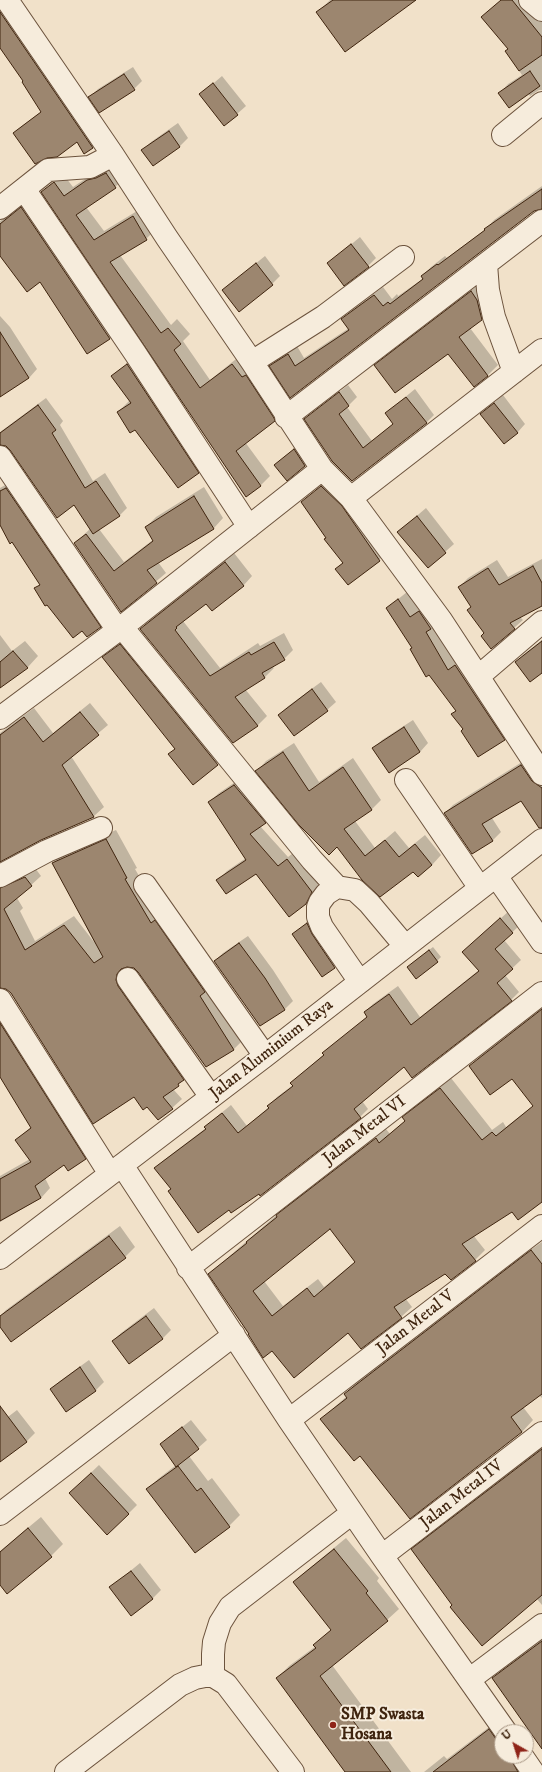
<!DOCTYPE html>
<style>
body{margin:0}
#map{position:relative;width:542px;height:1772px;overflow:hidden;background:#f1e1c9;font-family:"IM FELL DW Pica",serif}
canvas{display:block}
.north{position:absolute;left:494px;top:1724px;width:40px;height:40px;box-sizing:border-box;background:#f6ecdc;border:1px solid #ad9c8a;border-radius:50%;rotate:321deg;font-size:11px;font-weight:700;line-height:16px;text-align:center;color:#3f240e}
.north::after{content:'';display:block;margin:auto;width:14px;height:18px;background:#8f2418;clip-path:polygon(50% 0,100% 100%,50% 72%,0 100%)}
</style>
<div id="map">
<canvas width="542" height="1772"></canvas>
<div class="north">U</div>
</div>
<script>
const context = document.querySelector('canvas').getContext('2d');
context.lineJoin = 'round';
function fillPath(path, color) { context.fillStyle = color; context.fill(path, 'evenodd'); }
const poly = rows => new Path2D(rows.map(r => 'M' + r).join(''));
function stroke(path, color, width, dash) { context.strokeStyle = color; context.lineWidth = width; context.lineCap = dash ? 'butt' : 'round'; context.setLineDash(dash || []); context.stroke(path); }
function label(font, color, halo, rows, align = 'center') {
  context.font = font + ' "IM FELL DW Pica",serif'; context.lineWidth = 4; context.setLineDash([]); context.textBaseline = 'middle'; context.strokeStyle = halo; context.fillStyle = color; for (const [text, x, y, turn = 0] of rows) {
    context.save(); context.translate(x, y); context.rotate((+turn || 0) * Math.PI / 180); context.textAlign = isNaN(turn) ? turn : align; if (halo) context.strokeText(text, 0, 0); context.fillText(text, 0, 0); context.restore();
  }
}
fillPath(poly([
 [330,0,415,0,318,12],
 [501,0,528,0,542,16,542,90,539,90,530,96,528,93,500,93,508,84,522,75,506,51,509,48],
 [0,1,101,139,93,148,77,141,14,133,23,125,42,111,25,81,0,47],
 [133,67,142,81,134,89,90,97,98,89],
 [222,76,246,106,237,114,201,94],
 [178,123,188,138,179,147,143,150,151,142],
 [116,164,125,178,115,187,86,207,104,231,142,208,155,230,146,239,120,255,171,325,177,319,190,334,183,341,210,380,241,355,283,411,245,442,270,476,260,486,42,192,63,174,73,187,97,171],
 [542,186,542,208,534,210,291,396,271,366,279,357,297,346,304,358,349,328,343,319,351,311,383,287,392,299,397,294,398,296,424,278,422,276,431,267,445,256,447,258,486,229,494,220],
 [23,207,119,329,110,338,87,353,25,252,0,254,0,221],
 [360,237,376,258,368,266,328,264],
 [265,256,280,276,272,284,223,290],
 [482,282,492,308,470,328,498,365,488,375,474,386,448,352,375,366,386,355],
 [0,316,10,327,37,369,29,378,0,396],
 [138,355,208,462,198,472,135,429,118,412,130,400,113,376],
 [348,385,357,397,347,407,372,441,394,423,386,413,415,389,434,415,426,423,352,480,305,419],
 [503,395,525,424,517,433,481,414],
 [46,398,63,421,60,425,93,481,105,473,127,508,119,516,99,529,124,562,154,539,146,527,156,517,204,487,223,518,214,528,158,562,166,573,121,611,75,543,91,528,75,504,5,445,0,445,0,432],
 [303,442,313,457,305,466,284,457],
 [330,478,387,552,379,560,336,569,343,562,302,502],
 [14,480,108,618,100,627,82,629,36,588,40,584,0,523,0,488],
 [426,508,454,544,428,567,398,532],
 [234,553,252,576,243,586,207,603,183,621,220,668,258,643,260,646,284,633,293,650,284,659,272,666,274,668,265,677,245,689,267,716,258,725,233,742,141,629,150,620],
 [542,559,542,605,520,617,523,620,491,648,472,607,459,587,468,578,497,560,508,577],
 [407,592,419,609,427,604,512,731,504,739,464,729,456,711,387,608],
 [0,635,12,651,25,641,38,656,28,667,0,687],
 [130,635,227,754,194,783,169,754,176,748,104,657],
 [542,640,542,672,516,662,524,654],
 [321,682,336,702,327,710,294,735,279,715,287,707],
 [90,703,108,725,71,756,104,807,94,816,41,839,0,861,0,733,34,708,53,733],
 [413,720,428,743,420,752,389,772,374,748,382,740],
 [294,743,319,782,353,758,381,800,372,809,355,821,375,848,395,831,409,848,425,835,441,855,432,865,413,870,380,896,337,846,257,771,266,761],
 [530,757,542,774,542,814,522,799,492,818,501,832,492,841,445,813,453,805],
 [244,776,275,813,260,826,288,857,297,850,321,882,315,893,305,903,256,873,218,880,227,871,246,858,209,802,219,793],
 [116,830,137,868,135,869,161,914,243,1040,233,1050,133,967,126,966,125,970,188,1076,173,1089,182,1099,172,1108,147,1106,7,988,0,987,0,874,35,868,41,876,17,898,23,908,20,911,35,941,74,916,94,942,53,863,63,853],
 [509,911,521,924,504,940,521,960,505,975,519,992,511,1000,412,1077,404,1066,362,1101,368,1109,360,1117,259,1192,172,1189,156,1168,164,1160,206,1128,214,1119,231,1105,247,1126,269,1107,268,1106,277,1097,293,1085,300,1075,368,1016,365,1012,373,1004,398,986,420,1017,479,970,463,952],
 [315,916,343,959,323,976,293,934],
 [248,936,273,970,293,1001,285,1009,260,1025,215,961,223,953],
 [433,947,441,957,437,961,412,963],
 [0,999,95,1148,85,1158,64,1164,45,1178,50,1188,41,1198,0,1222,0,1176,30,1159,16,1140,32,1126,0,1075],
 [542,1008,542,1200,512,1210,473,1235,485,1250,475,1260,446,1272,405,1298,412,1307,401,1317,361,1348,348,1332,273,1350,250,1334,209,1274,288,1205,386,1129,390,1134,406,1120,404,1117,414,1107,451,1078,492,1130,503,1122,506,1127,534,1105,512,1078,470,1066,480,1056],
 [330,1227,356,1261,324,1287,318,1279,283,1306,264,1281],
 [120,1226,135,1247,125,1257,0,1325,0,1316,6,1310],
 [542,1242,542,1398,539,1395,523,1407,533,1420,522,1432,361,1454,321,1419,347,1396,345,1394,357,1382,513,1262],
 [154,1308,171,1330,162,1339,113,1341,121,1333],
 [89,1360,104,1382,96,1390,67,1411,51,1389,60,1381],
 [17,1410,35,1433,27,1441,0,1461,0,1423],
 [191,1420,207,1440,189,1456,208,1481,212,1478,240,1515,229,1526,147,1490,158,1479,176,1465,161,1444],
 [542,1447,542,1605,537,1599,453,1605,413,1549,424,1538],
 [99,1465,137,1505,128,1514,78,1485],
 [41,1517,63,1544,51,1556,0,1583,0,1551],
 [346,1538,379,1578,377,1581,399,1609,387,1620,332,1665,411,1772,346,1772,277,1678,289,1666,316,1646,315,1645,332,1629,294,1582,306,1571],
 [140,1563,161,1590,152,1599,111,1587],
 [542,1639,542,1747,494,1678,505,1666],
 [501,1718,502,1756,526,1756,527,1772,424,1772,444,1756,447,1759]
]), '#0003');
const building = poly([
 [333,0,416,0,345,52,316,12,333,0],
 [501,0,512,0,542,37,542,55,519,71,505,51,508,49,481,17,501,0],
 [0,12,93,148,84,154,77,142,57,157,47,158,35,164,13,133,41,112,22,82,23,81,0,48,0,12],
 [530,71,540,86,509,108,498,93,530,71],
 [124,74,135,90,99,113,88,97,124,74],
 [213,83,238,115,224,126,199,94,213,83],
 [169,131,180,147,153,166,141,150,169,131],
 [106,173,116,188,76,215,94,240,133,216,147,240,110,262,161,333,168,328,181,344,174,350,200,388,232,364,242,377,246,375,274,418,275,421,236,451,261,486,246,497,41,192,54,182,64,196,87,180,96,178,106,173],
 [542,189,542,209,534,211,290,398,269,366,288,354,295,366,349,330,341,319,374,295,383,306,388,302,390,304,423,279,421,276,437,264,438,265,485,230,484,229,542,189],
 [21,207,110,339,87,354,40,282,27,292,0,256,0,224,21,207],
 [351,244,369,267,344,286,327,263,351,244],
 [256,263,273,285,239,312,222,290,256,263],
 [471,291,477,300,482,320,459,337,488,376,474,387,448,354,395,393,374,365,471,291],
 [0,332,29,378,0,397,0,332],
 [127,364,199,473,178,488,135,430,130,433,117,412,131,403,111,376,127,364],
 [339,392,349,406,339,414,363,448,393,424,385,413,406,397,427,423,352,481,332,461,304,419,339,392],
 [494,403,518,433,504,444,480,414,494,403],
 [38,405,56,430,52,433,85,488,96,481,120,516,93,534,74,505,57,518,10,450,6,446,0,445,0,433,38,405],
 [294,449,305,466,287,481,274,465,294,449],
 [321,486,342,506,380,561,348,585,335,569,343,563,324,539,326,538,301,502,321,486],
 [6,488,101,627,87,637,82,631,73,638,47,605,45,606,34,588,40,585,12,542,10,544,0,525,0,491,6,488],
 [194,496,214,529,147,570,157,583,121,612,74,543,86,534,114,571,153,541,145,527,194,496],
 [417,516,446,553,428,568,397,532,417,516],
 [225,562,244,586,212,611,206,604,176,627,177,628,175,630,210,676,249,652,251,655,274,642,285,660,262,673,265,678,235,697,258,726,233,743,140,629,225,562],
 [533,566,542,583,542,606,510,623,515,629,491,649,481,636,484,633,467,610,471,607,458,587,488,568,499,585,533,566],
 [398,599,410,617,419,611,431,629,426,632,448,670,455,665,505,740,478,757,461,731,463,729,451,714,456,711,429,675,426,677,410,649,412,648,386,608,398,599],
 [542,641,542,673,530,682,515,662,542,641],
 [120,644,218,765,193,785,168,754,175,749,102,657,120,644],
 [13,651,28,668,0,688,0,662,13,651],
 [312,689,328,711,294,736,278,715,312,689],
 [80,712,99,735,62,765,94,817,41,840,0,862,0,735,24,717,43,742,80,712],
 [404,727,420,752,389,773,372,748,404,727],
 [283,752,309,791,343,767,372,810,344,829,365,856,385,840,399,857,415,844,432,865,418,877,413,872,380,897,362,880,337,847,329,855,299,825,255,771,283,752],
 [521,765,532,781,542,788,542,828,539,828,521,801,482,824,493,841,472,854,444,813,521,765],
 [234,785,266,823,250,834,278,866,287,859,312,892,306,904,289,917,256,874,226,894,216,880,246,860,208,802,234,785],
 [106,839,127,878,125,879,151,923,155,920,205,992,200,996,234,1050,206,1067,138,972,134,968,127,967,121,969,117,974,116,980,118,986,184,1080,178,1084,179,1086,163,1097,173,1109,158,1120,147,1107,143,1110,134,1097,93,1124,11,993,6,989,0,988,0,888,25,877,32,886,4,909,25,950,64,925,94,963,103,957,52,863,106,839],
 [500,918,513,933,495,949,513,969,497,983,512,1001,412,1078,404,1067,354,1109,361,1118,260,1196,259,1194,231,1213,229,1210,198,1233,168,1191,171,1189,154,1168,206,1129,204,1127,222,1113,238,1133,269,1108,267,1106,293,1086,290,1083,324,1055,322,1053,367,1017,364,1012,389,994,411,1025,479,971,462,952,500,918],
 [307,923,312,934,335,968,322,977,292,934,307,923],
 [239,943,265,978,285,1010,260,1026,214,961,239,943],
 [429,950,438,962,416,979,407,967,429,950],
 [542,1009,542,1202,518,1220,512,1212,462,1244,476,1261,451,1280,445,1274,394,1307,402,1318,361,1349,348,1333,294,1378,272,1351,263,1358,248,1334,249,1334,208,1274,247,1243,246,1242,277,1217,276,1215,376,1138,379,1143,405,1121,402,1117,440,1088,482,1140,492,1132,496,1136,533,1106,512,1079,490,1095,469,1066,542,1009],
 [330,1229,355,1262,314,1297,307,1288,272,1316,253,1291,330,1229],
 [0,1023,86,1159,68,1171,64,1165,35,1186,41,1198,0,1221,0,1179,31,1162,15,1140,31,1128,0,1077,0,1023],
 [109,1236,126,1258,11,1342,0,1327,0,1316,109,1236],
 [531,1250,542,1264,542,1394,511,1417,522,1432,410,1519,360,1456,354,1461,320,1419,347,1398,344,1394,531,1250],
 [146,1316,163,1339,129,1364,112,1341,146,1316],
 [80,1367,96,1391,66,1412,50,1389,80,1367],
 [0,1406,27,1442,0,1462,0,1406],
 [182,1427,199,1449,176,1467,160,1444,182,1427],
 [542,1449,542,1595,482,1646,450,1607,452,1605,411,1549,542,1449],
 [178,1466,197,1491,201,1488,230,1527,195,1553,146,1489,178,1466],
 [91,1473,129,1514,107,1535,69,1493,91,1473],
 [28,1528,52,1557,7,1594,0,1585,0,1552,28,1528],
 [334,1549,368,1591,366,1593,388,1621,320,1676,391,1772,345,1772,276,1678,316,1648,313,1645,331,1630,293,1582,334,1549],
 [131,1571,153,1599,131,1616,109,1587,131,1571],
 [542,1641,542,1749,492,1678,542,1641],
 [489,1729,496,1739,502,1744,502,1756,509,1756,518,1772,433,1772,489,1729]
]);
fillPath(building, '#9c866f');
stroke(building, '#3f240e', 1);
const minor = poly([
 [7,0,113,155,167,238,252,362,322,469,351,498,441,620,542,774],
 [530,0,542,10],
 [503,135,542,103],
 [24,189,135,353,249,527],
 [0,208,48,170,90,167,113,155],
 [486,264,488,290,494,317,514,372],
 [252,362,323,317,403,257],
 [286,417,542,221],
 [0,457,117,629],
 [351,498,542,350],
 [122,627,312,860,337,887,326,894,320,902,318,907,318,917,322,927,360,982],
 [479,676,542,622],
 [0,718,122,627,322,469],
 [406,780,480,888],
 [0,876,47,851,101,828],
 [496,876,542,942],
 [145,885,265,1056],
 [337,887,355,890,369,903,405,946],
 [128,979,211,1097],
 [0,1000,110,1174],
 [122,1165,289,1420,382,1556,506,1732],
 [0,1258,265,1056,542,840],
 [188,1268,542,993],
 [289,1420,542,1226],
 [0,1514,234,1335],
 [382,1556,542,1433],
 [213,1676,213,1654,214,1642,220,1623,230,1607,352,1513],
 [470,1679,542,1625],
 [522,1756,533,1772],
 [66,1772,180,1685,195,1678,205,1676,213,1676,226,1684,293,1772]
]);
stroke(minor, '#6c533d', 24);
stroke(minor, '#f6ecdc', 22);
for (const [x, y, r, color] of [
 [333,1725,4,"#8f2418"]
]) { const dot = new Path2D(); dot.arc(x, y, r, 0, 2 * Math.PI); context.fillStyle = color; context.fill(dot); stroke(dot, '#f6ecdc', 1.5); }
label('17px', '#3f240e', '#f6ecdc', [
 ["Jalan Aluminium Raya",272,1050,-38],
 ["Jalan Metal VI",365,1131,-38],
 ["Jalan Metal V",416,1323,-38],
 ["Jalan Metal IV",462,1495,-38]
]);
label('bold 17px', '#3f240e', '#f6ecdc', [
 ["SMP Swasta",341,1715],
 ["Hosana",341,1735]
], 'left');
</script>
